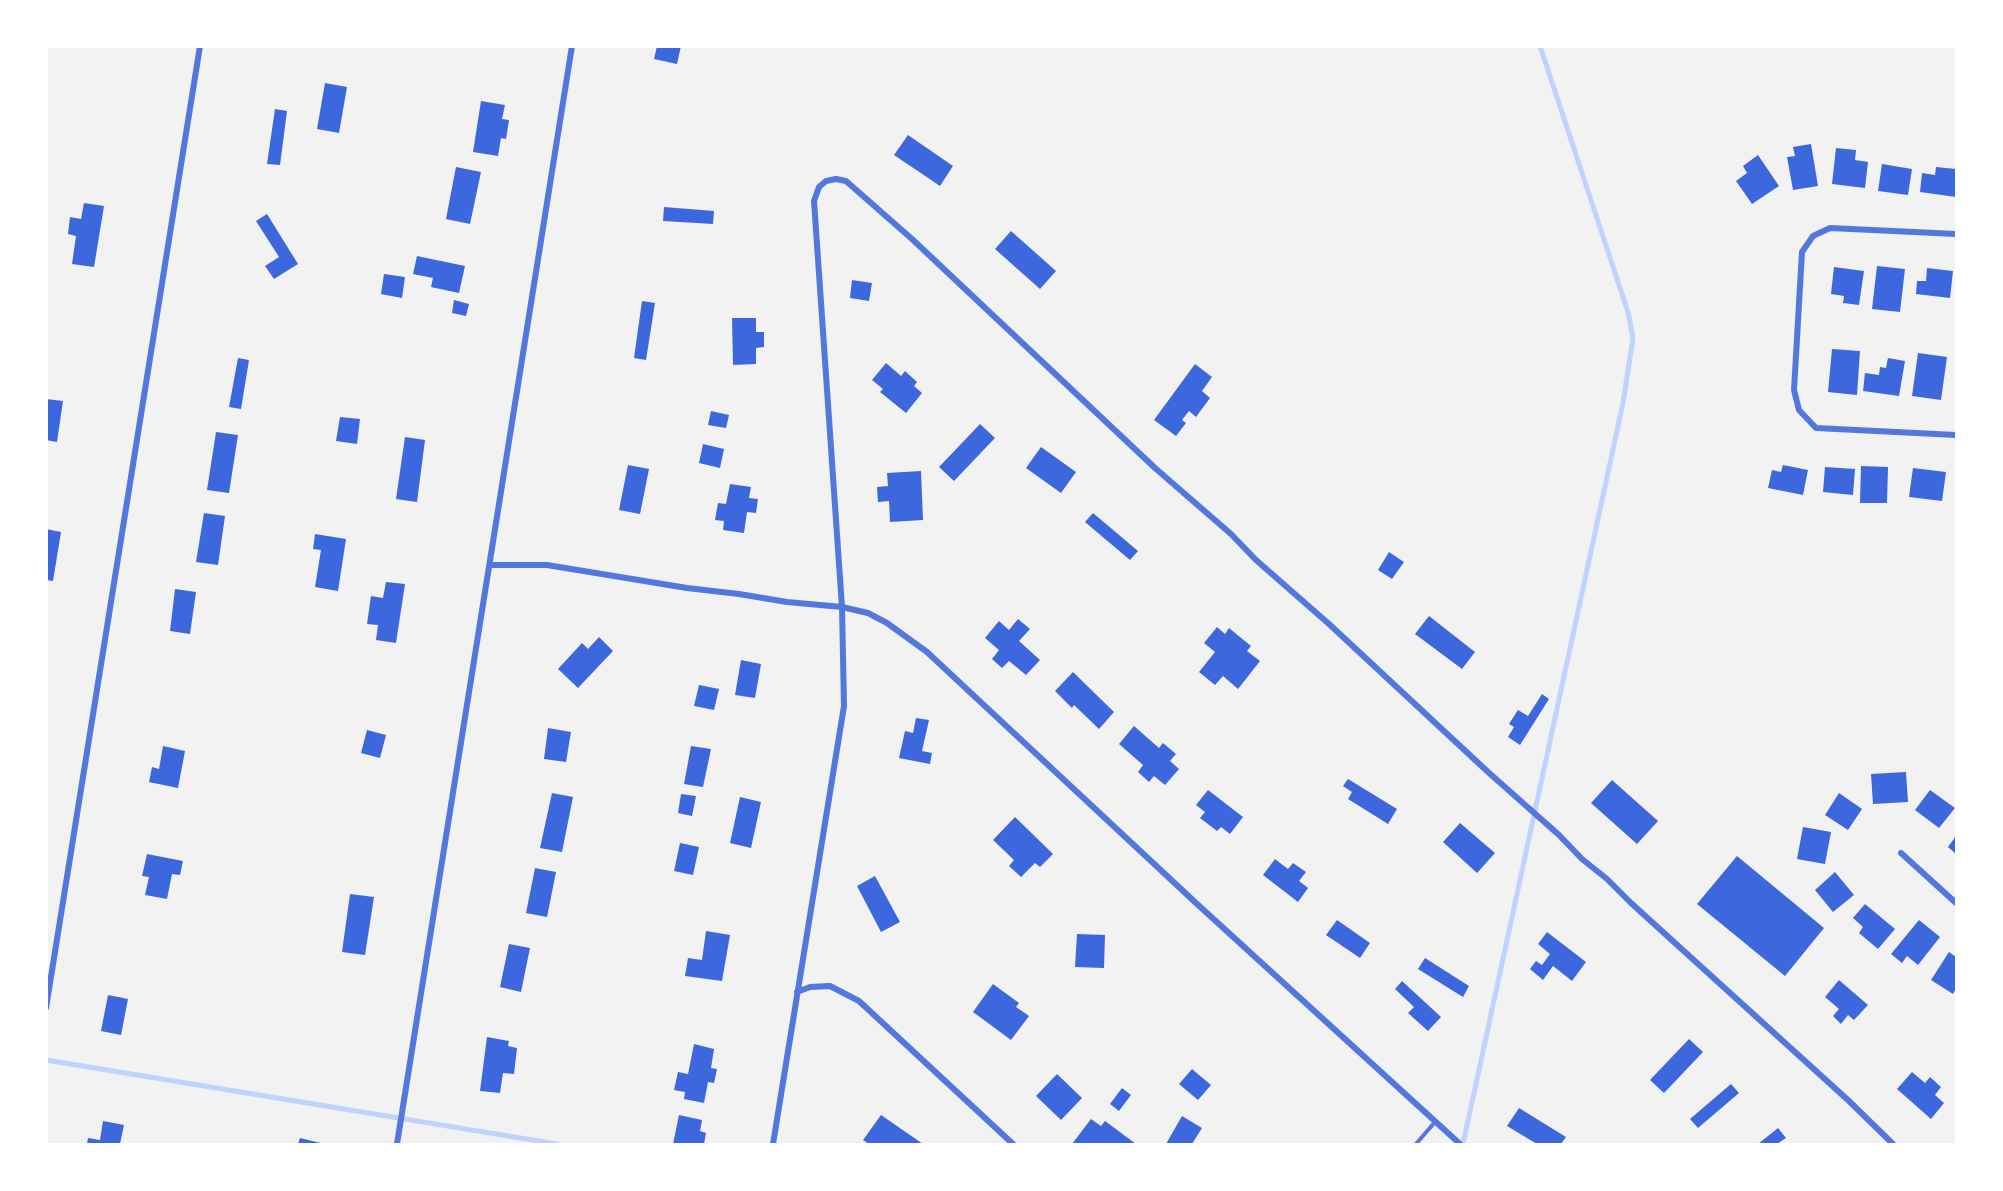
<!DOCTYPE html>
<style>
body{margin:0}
#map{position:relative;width:2003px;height:1191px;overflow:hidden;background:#f2f2f2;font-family:Bitter,serif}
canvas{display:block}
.frame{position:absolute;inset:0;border:48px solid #fff;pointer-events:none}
</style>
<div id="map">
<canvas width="2003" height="1191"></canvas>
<div class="frame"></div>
</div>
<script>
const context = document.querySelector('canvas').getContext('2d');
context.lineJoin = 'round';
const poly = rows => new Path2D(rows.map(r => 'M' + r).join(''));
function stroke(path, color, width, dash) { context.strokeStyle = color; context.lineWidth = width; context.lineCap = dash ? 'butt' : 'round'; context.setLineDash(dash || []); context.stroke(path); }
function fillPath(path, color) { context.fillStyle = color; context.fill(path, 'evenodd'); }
stroke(poly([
 [46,1060,557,1144],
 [1463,1144,1623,403,1633,338,1628,312,1540,46]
]), '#bfd3fe', 5);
fillPath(poly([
 [657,46,681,46,677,64,654,59],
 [325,83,347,87,339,133,317,129],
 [481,101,505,105,502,119,509,120,506,139,501,138,498,156,473,152],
 [275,109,287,111,280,165,267,164],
 [908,135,953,166,940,186,894,155],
 [1811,144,1818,186,1793,190,1787,157,1795,156,1793,147],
 [1836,148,1856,150,1855,160,1868,162,1865,188,1832,184],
 [1758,155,1779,186,1752,204,1736,181,1747,173,1743,166],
 [1882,164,1912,169,1908,195,1878,191],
 [456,167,481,172,470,224,446,219],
 [1936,167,1956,169,1956,197,1920,192,1922,173,1935,175],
 [84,203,104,206,94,267,72,264,76,236,68,234,70,217,81,219],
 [664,207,714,211,713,224,663,221],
 [267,214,298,264,274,279,265,266,279,257,256,221],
 [1011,231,1056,271,1040,289,995,249],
 [417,256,465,266,459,293,431,287,433,278,413,274],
 [1877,266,1905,269,1900,312,1872,309],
 [1834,267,1864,271,1859,305,1843,303,1844,296,1831,294],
 [1927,268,1953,271,1950,298,1916,294,1917,281,1926,281],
 [384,274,405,277,402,298,381,294],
 [852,280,872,283,869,301,850,298],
 [454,300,469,304,466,316,452,313],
 [642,301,655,303,646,360,634,358],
 [732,318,756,318,756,332,764,332,764,347,756,348,756,364,733,365],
 [1832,349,1860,351,1857,395,1828,392],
 [1918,353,1947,357,1941,400,1912,396],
 [238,358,249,360,241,409,229,407],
 [1888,358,1905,361,1899,396,1863,391,1865,373,1879,375,1880,367,1886,368],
 [886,363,901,376,905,371,917,382,914,386,922,393,906,413,880,392,883,389,872,380],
 [1195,364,1212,377,1202,391,1210,398,1196,417,1189,411,1182,420,1186,423,1176,436,1154,420],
 [46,399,63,401,57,442,46,440],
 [711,411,729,415,726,428,708,425],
 [340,417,360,419,357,444,336,441],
 [980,424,995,438,954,481,939,467],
 [216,432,238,435,229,493,207,490],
 [405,437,425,440,417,502,396,499],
 [703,444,724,449,720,468,699,463],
 [1041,447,1076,472,1061,493,1026,468],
 [628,465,649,469,640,514,619,510],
 [1783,465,1808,470,1803,495,1768,488,1772,470,1781,472],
 [1861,466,1888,467,1887,503,1860,503],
 [1825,467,1855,469,1853,495,1823,492],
 [1913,468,1946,472,1942,501,1909,497],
 [921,471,923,520,890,522,889,501,878,502,877,487,888,486,887,473],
 [730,484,751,487,749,498,758,499,756,513,747,512,744,533,723,530,724,521,715,520,718,503,726,504],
 [204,513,225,516,218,565,196,562],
 [1093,513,1138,551,1130,560,1085,522],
 [46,529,61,532,53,581,46,580],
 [315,534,346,539,338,591,315,587,321,550,313,549],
 [1389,552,1404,562,1392,579,1378,570],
 [386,582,405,584,396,643,376,640,378,625,367,624,371,596,383,598],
 [175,589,196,592,190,634,170,631],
 [1429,616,1475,652,1462,669,1415,634],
 [1018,619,1030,629,1019,641,1040,660,1026,675,1009,661,1002,668,992,659,999,650,985,638,999,621,1009,630],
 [1217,627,1225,634,1229,628,1251,646,1247,651,1260,661,1238,689,1223,676,1215,685,1199,672,1215,652,1204,643],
 [599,637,613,651,578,688,558,669,582,643,588,649],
 [741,660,761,664,755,698,735,695],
 [1073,672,1114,712,1099,729,1074,705,1072,708,1055,691],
 [699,685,719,689,714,710,694,706],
 [1542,694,1549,699,1520,745,1508,737,1514,727,1509,724,1518,710,1528,716],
 [916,718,929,720,922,751,932,753,930,764,899,758,905,731,913,733],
 [1134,726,1159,748,1163,743,1176,754,1170,761,1179,769,1165,785,1154,776,1149,782,1138,772,1143,765,1119,744],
 [548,728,571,732,566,762,544,759],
 [367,730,386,735,380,758,361,753],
 [163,746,185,751,178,788,149,782,152,767,159,769],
 [691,746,711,749,703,787,684,784],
 [1906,772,1908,802,1873,804,1871,774],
 [1348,779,1397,809,1388,824,1348,799,1352,792,1343,786],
 [1612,780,1658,821,1637,844,1591,803],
 [1208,790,1243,817,1230,834,1221,827,1217,831,1200,818,1205,812,1196,805],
 [1930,790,1955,808,1939,828,1915,810],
 [552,793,573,797,562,852,540,848],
 [1839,793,1862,809,1848,830,1825,815],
 [681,794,696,796,692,816,678,813],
 [740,797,761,802,751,848,730,843],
 [1015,817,1053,854,1040,867,1035,863,1021,877,1009,866,1014,860,993,840],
 [1460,823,1495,853,1477,873,1443,842],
 [1803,827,1831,832,1825,864,1797,859],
 [1956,836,1956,854,1948,847],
 [680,843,699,847,693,875,674,871],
 [147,854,183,861,180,875,172,874,167,899,145,895,149,877,142,876],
 [1737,856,1824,928,1785,976,1697,904],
 [1275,859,1288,869,1293,863,1306,872,1299,881,1308,888,1298,902,1263,875],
 [535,868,556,872,547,917,526,913],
 [1835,872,1854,895,1833,912,1815,890],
 [875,876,900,922,881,932,857,886],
 [350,894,374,897,365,955,342,952],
 [1865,904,1895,929,1878,949,1859,933,1863,927,1853,918],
 [1337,920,1370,943,1360,958,1326,935],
 [1919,920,1940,937,1918,965,1907,956,1902,963,1891,954],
 [706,931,730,935,722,981,685,976,688,958,702,960],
 [1547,932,1586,962,1572,981,1553,966,1543,980,1530,969,1536,961,1542,965,1550,954,1538,944],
 [1077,934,1105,935,1104,968,1075,967],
 [509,944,530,948,521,992,500,987],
 [1949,952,1956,957,1956,988,1953,994,1931,980],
 [1425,958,1469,986,1463,997,1418,969],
 [1839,980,1868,1005,1854,1020,1848,1015,1841,1024,1833,1016,1839,1009,1825,997],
 [1402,981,1441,1017,1428,1031,1408,1013,1414,1007,1395,989],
 [993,984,1019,1003,1016,1007,1029,1016,1011,1040,973,1012],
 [108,995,128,999,121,1035,101,1031],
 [487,1037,509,1041,508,1046,517,1048,514,1074,503,1073,500,1093,480,1091],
 [1689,1039,1703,1052,1664,1093,1650,1080],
 [694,1044,714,1049,711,1068,717,1069,714,1083,708,1082,704,1103,684,1099,685,1092,674,1090,678,1072,688,1074],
 [1192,1069,1211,1085,1198,1100,1179,1084],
 [1912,1072,1925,1083,1930,1077,1941,1087,1935,1095,1944,1103,1931,1119,1897,1089],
 [1057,1074,1082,1098,1061,1120,1036,1096],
 [1731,1084,1739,1093,1698,1128,1690,1119],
 [1122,1088,1131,1095,1119,1111,1110,1104],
 [1519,1108,1566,1137,1561,1144,1537,1144,1507,1126],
 [679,1115,702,1120,700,1131,706,1133,704,1144,673,1144],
 [881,1115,923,1144,869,1144,863,1140],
 [1182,1116,1202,1128,1192,1144,1166,1144],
 [1091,1119,1101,1126,1105,1121,1136,1144,1072,1144],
 [103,1121,124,1125,120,1144,87,1144,88,1138,100,1140],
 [1778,1128,1786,1138,1777,1144,1758,1144],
 [300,1138,325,1144,298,1144]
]), '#3d67dc');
stroke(poly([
 [1416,1144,1435,1122]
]), '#5277de', 4);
stroke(poly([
 [1956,234,1830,228,1813,236,1802,252,1794,390,1799,410,1816,428,1956,435],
 [491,565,547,565,687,588,739,594,787,602,842,607,868,613,887,623,927,652,1196,903,1460,1144],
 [1901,853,1956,903],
 [797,992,810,987,830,986,859,1001,1013,1144],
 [46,1008,200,46],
 [397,1144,572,46],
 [773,1144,844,706,842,607,814,201,819,187,826,181,836,179,846,181,912,239,1155,468,1231,534,1256,560,1329,624,1488,772,1559,835,1582,859,1607,879,1631,903,1849,1101,1893,1144]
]), '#5277de', 6);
</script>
